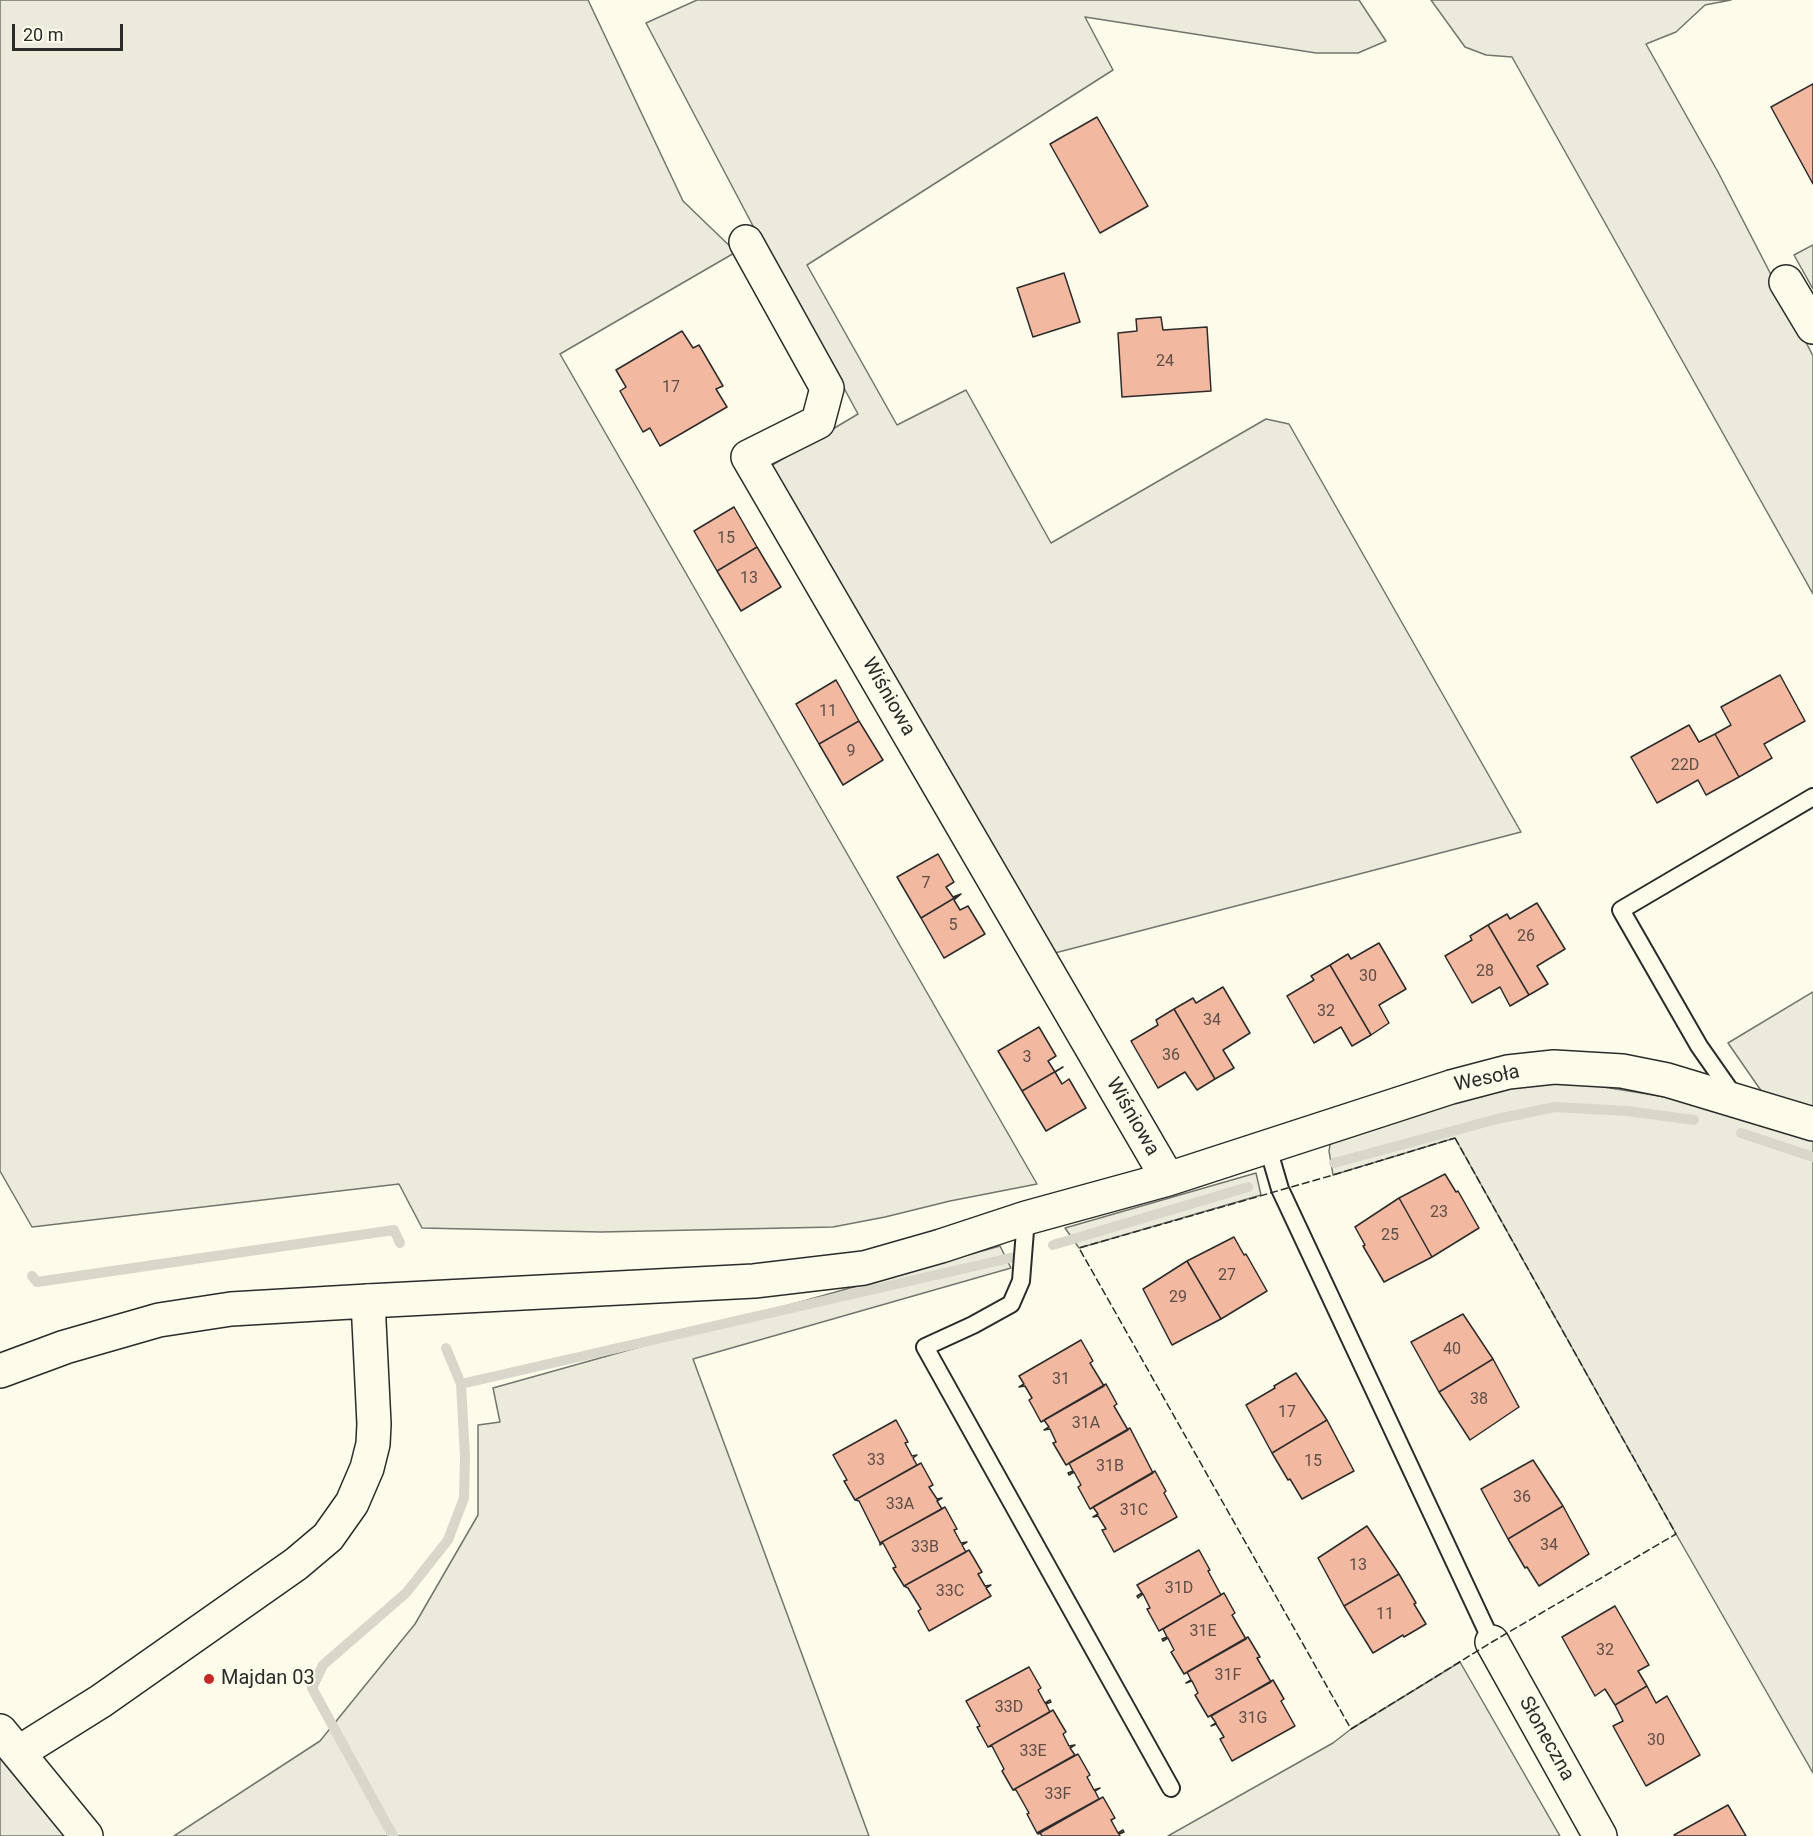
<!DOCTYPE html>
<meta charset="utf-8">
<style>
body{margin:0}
#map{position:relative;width:1813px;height:1836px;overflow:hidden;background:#fdfbea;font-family:Roboto,sans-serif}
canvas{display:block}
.scale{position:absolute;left:12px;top:24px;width:111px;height:27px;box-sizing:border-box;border:3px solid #2b2b2b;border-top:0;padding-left:8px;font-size:18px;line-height:21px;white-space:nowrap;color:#2b2b2b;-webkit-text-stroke:4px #fdfbea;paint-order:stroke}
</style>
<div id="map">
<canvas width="1813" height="1836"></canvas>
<div class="scale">20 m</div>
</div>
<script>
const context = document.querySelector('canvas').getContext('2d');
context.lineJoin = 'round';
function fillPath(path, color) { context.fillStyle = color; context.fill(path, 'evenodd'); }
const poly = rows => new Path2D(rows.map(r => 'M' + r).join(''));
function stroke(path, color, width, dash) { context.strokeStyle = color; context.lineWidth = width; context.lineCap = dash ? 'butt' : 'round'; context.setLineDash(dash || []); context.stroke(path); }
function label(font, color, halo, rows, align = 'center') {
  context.font = font + ' Roboto,sans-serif'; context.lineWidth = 4.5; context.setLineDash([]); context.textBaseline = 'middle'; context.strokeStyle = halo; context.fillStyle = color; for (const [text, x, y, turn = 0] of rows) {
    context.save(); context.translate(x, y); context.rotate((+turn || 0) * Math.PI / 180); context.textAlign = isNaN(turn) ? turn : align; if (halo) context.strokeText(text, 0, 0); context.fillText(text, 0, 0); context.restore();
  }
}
const green = poly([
 [0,0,588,0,683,201,736,252,560,354,1037,1184,950,1201,885,1217,833,1227,601,1232,422,1228,399,1184,32,1227,0,1171,0,0],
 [697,0,1359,0,1386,41,1358,53,1316,53,1085,17,1113,70,807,265,897,425,966,390,1051,543,1266,419,1289,424,1521,832,1051,954,769,467,858,414,785,279,762,243,646,23,697,0],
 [1431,0,1731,0,1705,5,1676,32,1646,44,1718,172,1813,356,1813,594,1512,57,1486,55,1465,47,1431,0],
 [1813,245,1813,289,1794,255,1813,245],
 [1813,992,1813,1107,1762,1092,1728,1043,1813,992],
 [1567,1081,1678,1099,1813,1140,1813,1773,1676,1534,1455,1138,1333,1175,1329,1151,1331,1139,1363,1125,1528,1082,1567,1081],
 [1256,1173,1261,1195,1079,1248,1065,1228,1256,1173],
 [1000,1246,1011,1268,693,1359,869,1836,174,1836,320,1741,415,1624,478,1515,478,1425,500,1422,493,1388,1000,1246],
 [1460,1662,1560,1836,1168,1836,1333,1743,1351,1729,1460,1662],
 [0,1757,65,1836,0,1836,0,1757]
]);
fillPath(green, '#ecebdb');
stroke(green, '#74746e', 1.5);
stroke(poly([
 [1741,1133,1813,1157],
 [1334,1163,1497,1119,1555,1107,1627,1111,1694,1120],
 [1053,1245,1248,1187],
 [32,1276,37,1282,394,1230,400,1243],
 [446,1348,461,1384,1023,1255],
 [393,1836,312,1688,323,1665,406,1593,448,1540,464,1498,465,1457,461,1384]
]), '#d8d7c9', 10);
const building = poly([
 [1813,84,1813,184,1771,107,1813,84],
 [1097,117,1148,206,1100,233,1050,144,1097,117],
 [1064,273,1080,322,1033,337,1017,288,1064,273],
 [1161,317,1163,330,1207,327,1211,391,1122,397,1118,333,1137,331,1136,319,1161,317],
 [682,331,693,348,699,345,723,386,716,389,727,407,660,446,650,428,643,432,620,391,626,387,616,370,682,331],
 [734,507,757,547,717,571,694,531,734,507],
 [757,547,781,587,741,611,717,571,757,547],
 [1780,675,1805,721,1764,744,1772,758,1739,777,1715,734,1731,725,1721,707,1780,675],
 [836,680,859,721,819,744,796,704,836,680],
 [859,721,883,760,843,785,819,744,859,721],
 [1689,725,1699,742,1715,734,1739,777,1706,795,1698,780,1657,803,1631,757,1689,725],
 [938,854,954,882,946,887,953,897,961,894,921,918,897,877,938,854],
 [961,894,954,900,960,910,968,906,985,934,944,958,921,918,961,894],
 [1537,903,1565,949,1537,966,1548,984,1529,995,1488,925,1507,914,1510,919,1537,903],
 [1488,925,1529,995,1510,1006,1500,987,1472,1003,1445,956,1472,940,1470,936,1488,925],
 [1379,943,1406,989,1379,1005,1389,1023,1371,1035,1330,965,1348,954,1351,959,1379,943],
 [1330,965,1371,1035,1352,1046,1341,1027,1314,1043,1287,996,1314,980,1311,976,1330,965],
 [1223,987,1250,1033,1223,1050,1234,1068,1215,1079,1174,1009,1193,998,1196,1003,1223,987],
 [1174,1009,1215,1079,1197,1090,1185,1072,1158,1088,1131,1041,1158,1025,1156,1020,1174,1009],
 [1039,1027,1056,1056,1048,1061,1055,1072,1063,1067,1022,1091,998,1051,1039,1027],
 [1063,1067,1055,1072,1062,1084,1069,1079,1086,1108,1046,1131,1022,1091,1063,1067],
 [1445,1174,1456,1192,1458,1191,1479,1228,1432,1257,1399,1198,1445,1174],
 [1399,1198,1432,1257,1384,1282,1363,1246,1365,1245,1355,1227,1399,1198],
 [1234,1237,1244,1255,1246,1254,1267,1291,1221,1319,1187,1261,1234,1237],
 [1187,1261,1221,1319,1172,1345,1143,1289,1187,1261],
 [1463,1314,1493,1359,1439,1392,1411,1342,1463,1314],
 [1081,1340,1093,1361,1090,1363,1104,1386,1041,1422,1029,1400,1032,1398,1025,1386,1019,1387,1024,1384,1019,1376,1081,1340],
 [1493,1359,1519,1407,1470,1440,1439,1392,1493,1359],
 [1296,1373,1327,1420,1272,1453,1246,1405,1275,1388,1274,1386,1296,1373],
 [1106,1384,1117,1404,1114,1406,1128,1430,1066,1465,1053,1443,1056,1442,1050,1429,1044,1430,1049,1427,1044,1420,1106,1384],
 [896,1420,908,1442,905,1443,912,1456,917,1455,913,1458,917,1465,855,1500,844,1481,847,1480,833,1455,896,1420],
 [1327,1420,1354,1471,1302,1499,1290,1479,1288,1480,1272,1453,1327,1420],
 [1130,1428,1153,1473,1090,1509,1078,1487,1081,1485,1074,1472,1069,1475,1068,1473,1073,1471,1069,1463,1130,1428],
 [1533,1460,1563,1506,1508,1539,1481,1489,1533,1460],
 [921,1463,933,1485,929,1487,937,1499,942,1498,937,1501,942,1509,880,1543,859,1501,855,1500,921,1463],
 [1155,1471,1166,1491,1164,1493,1177,1517,1114,1552,1102,1530,1106,1529,1098,1516,1093,1517,1098,1514,1093,1507,1155,1471],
 [1563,1506,1589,1554,1539,1586,1527,1567,1525,1568,1508,1539,1563,1506],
 [945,1507,957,1529,954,1530,961,1543,967,1542,962,1545,966,1552,904,1586,893,1568,896,1567,883,1543,880,1545,880,1543,945,1507],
 [1367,1526,1399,1574,1344,1606,1318,1558,1367,1526],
 [969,1550,982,1572,978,1574,985,1586,991,1585,986,1588,991,1596,929,1631,918,1611,921,1609,908,1588,904,1586,969,1550],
 [1199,1550,1210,1570,1208,1571,1221,1595,1159,1631,1147,1609,1150,1608,1143,1594,1138,1598,1137,1596,1142,1593,1137,1585,1199,1550],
 [1399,1574,1416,1603,1414,1604,1426,1624,1404,1637,1403,1635,1373,1653,1344,1606,1399,1574],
 [1224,1593,1235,1613,1232,1615,1246,1639,1184,1674,1171,1652,1174,1650,1168,1638,1163,1641,1162,1639,1167,1637,1163,1629,1224,1593],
 [1615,1606,1649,1665,1638,1671,1647,1686,1615,1705,1605,1689,1595,1696,1562,1637,1615,1606],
 [1248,1637,1260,1657,1257,1658,1271,1682,1208,1717,1195,1695,1198,1693,1192,1681,1186,1683,1191,1680,1187,1672,1248,1637],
 [1029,1667,1041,1688,1038,1690,1045,1703,1050,1700,1051,1702,1046,1704,1050,1712,988,1747,977,1727,980,1726,966,1701,1029,1667],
 [1273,1680,1284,1699,1281,1701,1295,1726,1232,1761,1220,1739,1224,1737,1216,1724,1211,1726,1216,1723,1211,1716,1273,1680],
 [1647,1686,1656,1703,1667,1696,1700,1755,1646,1786,1613,1726,1623,1721,1615,1705,1647,1686],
 [1053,1710,1066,1732,1063,1734,1069,1746,1075,1745,1070,1748,1075,1755,1013,1790,1002,1771,1004,1769,992,1746,988,1747,1053,1710],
 [1078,1754,1090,1775,1087,1777,1094,1790,1100,1788,1095,1791,1099,1799,1037,1833,1027,1814,1029,1813,1016,1790,1013,1790,1078,1754],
 [1103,1797,1115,1818,1111,1820,1118,1833,1123,1830,1124,1832,1119,1834,1120,1836,1042,1836,1040,1833,1038,1834,1103,1797],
 [1728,1805,1746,1836,1675,1836,1674,1835,1728,1805]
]);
fillPath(building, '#f2b8a0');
stroke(building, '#2b2b2b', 1.5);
const lane = poly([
 [1734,1096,1699,1046,1621,910,1813,797],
 [1268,1148,1280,1189,1492,1642],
 [1026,1218,1021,1281,1011,1304,973,1325,925,1347,1171,1788]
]);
const street = poly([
 [746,242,827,388,818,422,748,457,1168,1179],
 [1786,282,1813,327],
 [368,1301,754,1281,864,1268,941,1246,1026,1218,1168,1179,1451,1087,1508,1072,1554,1067,1622,1071,1667,1080,1813,1124],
 [1492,1642,1600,1836]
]);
const secondary = poly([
 [0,1371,65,1347,159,1320,231,1309,368,1301,374,1424,373,1444,367,1468,352,1503,328,1537,296,1564,101,1701,18,1753],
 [0,1731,86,1836]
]);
stroke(lane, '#2b2b2b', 20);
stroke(street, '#2b2b2b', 36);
stroke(secondary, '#2b2b2b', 36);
stroke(lane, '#fdfbea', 16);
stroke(street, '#fdfbea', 33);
stroke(secondary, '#fdfbea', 33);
stroke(poly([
 [1455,1138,1676,1534,1492,1642,1351,1729,1079,1248,1333,1175,1455,1138]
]), '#2b2b2b', 1.5, [8, 3]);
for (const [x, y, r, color] of [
 [209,1679,6,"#c62828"]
]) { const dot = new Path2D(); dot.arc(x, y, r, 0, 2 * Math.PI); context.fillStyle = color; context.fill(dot); stroke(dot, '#fdfbea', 2); }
label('16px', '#5d4e48', null, [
 ["24",1165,362],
 ["17",671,388],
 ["15",726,539],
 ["13",749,579],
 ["11",828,712],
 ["9",851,752],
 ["22D",1685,766],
 ["7",926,884],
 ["5",953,926],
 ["26",1526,937],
 ["28",1485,972],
 ["30",1368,977],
 ["32",1326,1012],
 ["34",1212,1021],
 ["36",1171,1056],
 ["3",1027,1058],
 ["23",1439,1213],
 ["25",1390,1236],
 ["27",1227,1276],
 ["29",1178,1298],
 ["40",1452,1350],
 ["31",1061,1380],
 ["38",1479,1400],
 ["17",1287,1413],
 ["31A",1086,1424],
 ["33",876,1461],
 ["15",1313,1462],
 ["31B",1110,1467],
 ["36",1522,1498],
 ["33A",900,1505],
 ["31C",1134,1511],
 ["34",1549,1546],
 ["33B",925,1548],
 ["13",1358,1566],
 ["31D",1179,1589],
 ["33C",950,1592],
 ["11",1385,1615],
 ["31E",1203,1632],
 ["32",1605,1651],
 ["31F",1228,1676],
 ["33D",1009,1708],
 ["31G",1253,1719],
 ["30",1656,1741],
 ["33E",1033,1752],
 ["33F",1058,1795]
]);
label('20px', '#2b2b2b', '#fdfbea', [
 ["Wiśniowa",888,697,60],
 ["Wesoła",1487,1079,-12],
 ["Wiśniowa",1132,1117,60],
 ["Słoneczna",1546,1739,61]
]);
label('20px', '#2b2b2b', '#fdfbea', [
 ["Majdan 03",221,1679]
], 'left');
</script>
